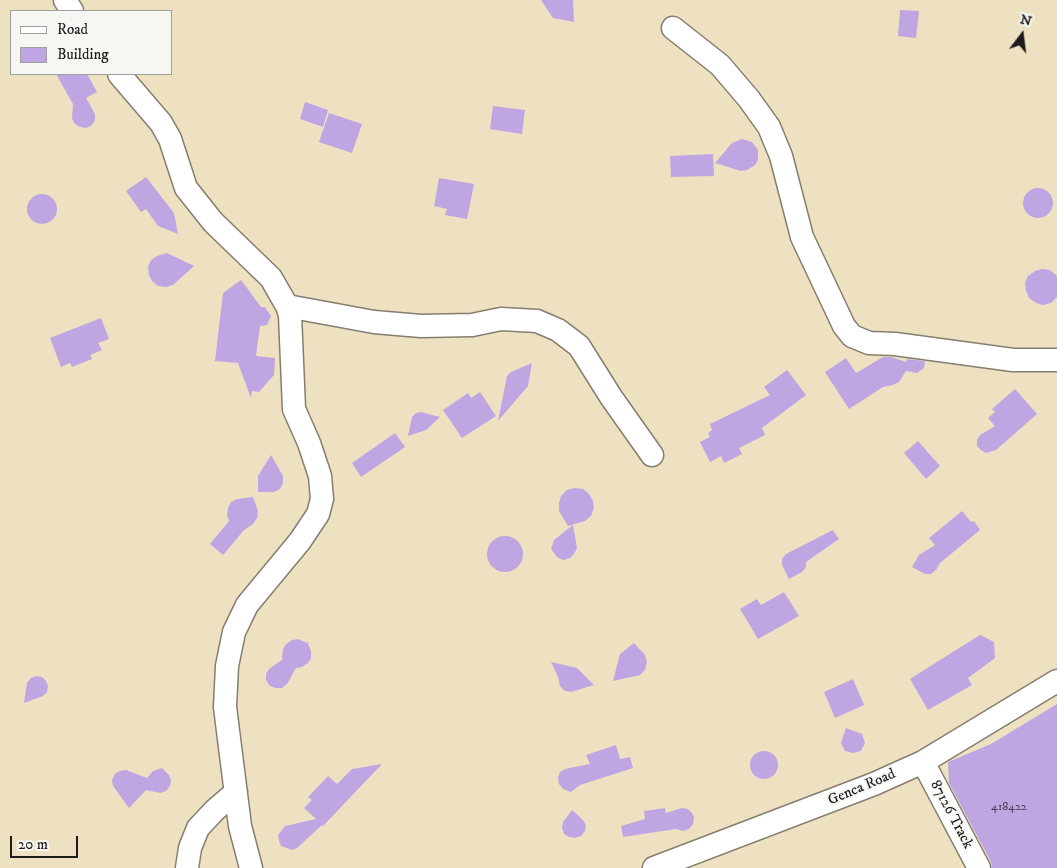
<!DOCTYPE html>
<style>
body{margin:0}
#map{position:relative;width:1057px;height:868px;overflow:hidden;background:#eee1c2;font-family:"IM FELL DW Pica",serif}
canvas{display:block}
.legend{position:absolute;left:10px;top:10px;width:162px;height:65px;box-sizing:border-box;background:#f6f6f2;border:1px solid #9f9f9c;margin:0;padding:6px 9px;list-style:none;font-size:15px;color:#1c1c1c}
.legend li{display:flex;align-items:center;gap:10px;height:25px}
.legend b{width:25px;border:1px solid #9f9f9c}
.north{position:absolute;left:997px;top:10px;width:50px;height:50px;-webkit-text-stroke:4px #f6f6f2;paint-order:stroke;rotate:15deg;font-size:14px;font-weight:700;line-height:20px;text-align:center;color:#1c1c1c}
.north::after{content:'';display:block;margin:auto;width:18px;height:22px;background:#1c1c1c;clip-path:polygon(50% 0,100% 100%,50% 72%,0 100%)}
.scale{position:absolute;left:10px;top:836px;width:68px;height:22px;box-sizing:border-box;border:2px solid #1c1c1c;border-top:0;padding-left:6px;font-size:15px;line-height:18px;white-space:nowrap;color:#1c1c1c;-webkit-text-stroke:4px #f6f6f2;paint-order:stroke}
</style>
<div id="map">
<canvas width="1057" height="868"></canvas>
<ul class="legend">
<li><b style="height:6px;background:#fff"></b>Road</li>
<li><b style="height:14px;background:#bfa5e2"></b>Building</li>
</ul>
<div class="north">N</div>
<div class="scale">20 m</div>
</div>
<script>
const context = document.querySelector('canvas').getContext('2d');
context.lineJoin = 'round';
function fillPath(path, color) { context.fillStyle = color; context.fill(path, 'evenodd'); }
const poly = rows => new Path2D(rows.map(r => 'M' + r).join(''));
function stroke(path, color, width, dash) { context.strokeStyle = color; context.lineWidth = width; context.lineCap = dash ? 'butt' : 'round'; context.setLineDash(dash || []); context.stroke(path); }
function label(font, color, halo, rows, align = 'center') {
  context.font = font + ' "IM FELL DW Pica",serif'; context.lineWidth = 4; context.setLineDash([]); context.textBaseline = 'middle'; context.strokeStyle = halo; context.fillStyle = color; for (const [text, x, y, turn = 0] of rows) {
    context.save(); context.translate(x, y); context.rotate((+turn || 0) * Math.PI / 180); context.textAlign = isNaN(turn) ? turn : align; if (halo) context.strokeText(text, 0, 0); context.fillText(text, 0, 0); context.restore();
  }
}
fillPath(poly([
 [541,0,573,0,574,22,553,18],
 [900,10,919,11,916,38,898,36],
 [56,74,87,74,97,92,86,98,95,114,95,120,92,125,86,128,80,127,75,124,72,119,73,104],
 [305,102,328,110,323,127,300,119],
 [493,106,525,110,522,134,490,129],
 [329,113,362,124,352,153,319,142],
 [742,139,752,142,758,150,758,160,755,165,747,170,741,171,715,163,732,143],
 [713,154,714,176,671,177,670,156],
 [146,177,174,213,178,234,158,226,146,209,141,212,126,191],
 [439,178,474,184,467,219,445,215,447,209,434,206],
 '1023 203a15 15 0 1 1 30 0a15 15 0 1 1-30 0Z',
 '27 209a15 15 0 1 1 30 0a15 15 0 1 1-30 0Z',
 [167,253,194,266,173,285,166,287,158,286,152,281,149,275,148,267,151,260,157,256],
 [1042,269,1050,270,1057,276,1057,297,1051,303,1043,305,1036,303,1029,298,1026,291,1025,283,1028,276,1035,271],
 [241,280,261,307,265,307,271,316,267,325,260,326,256,356,275,358,274,375,259,392,252,391,251,398,238,363,215,361,223,293],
 [101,318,109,339,98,343,102,350,90,355,92,359,72,367,70,363,61,367,50,338],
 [883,357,891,357,906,362,907,359,925,361,924,368,917,373,906,371,899,382,893,385,883,387,849,409,825,372,846,358,856,373],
 [532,363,528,386,498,421,507,376,511,372],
 [787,370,806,395,762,428,765,435,739,448,742,454,724,463,721,456,710,462,700,442,710,437,708,433,712,430,710,424,770,395,764,387],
 [1015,389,1037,414,996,450,986,453,981,450,977,446,977,440,980,435,995,426,988,418,995,412,992,409],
 [480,392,496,416,462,438,443,410,468,393,471,398],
 [421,412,440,417,426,430,408,436,412,417,416,413],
 [395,433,405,447,361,477,352,463],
 [918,441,940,466,926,479,904,453],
 [271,455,283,476,283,483,280,489,274,492,258,492,258,476],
 [575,488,583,489,589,494,593,501,594,508,591,516,585,521,568,526,559,511,559,503,561,496,567,490],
 [253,497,258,511,257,518,253,524,244,530,223,555,210,544,229,521,227,515,228,508,231,502,237,499],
 [962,511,971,522,974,521,980,530,940,563,936,570,931,574,925,574,912,567,919,555,935,545,929,538],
 [573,525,577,548,574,554,570,558,563,560,557,557,551,549,554,540],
 [833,530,839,539,806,562,806,567,802,572,789,579,782,565,782,559,786,554],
 '487 554a18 18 0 1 1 36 0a18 18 0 1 1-36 0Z',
 [784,592,799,616,758,639,740,609,757,599,761,605],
 [980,635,994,642,995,658,968,678,972,685,928,710,910,679],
 [298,639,307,643,309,642,308,644,311,651,311,658,308,663,302,667,296,668,287,684,282,688,276,688,270,686,266,680,266,674,269,669,282,660,283,649,286,644,292,640],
 [634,643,645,655,647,662,645,670,640,675,613,681,620,654],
 [551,662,577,668,594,685,571,692,565,691,560,686,558,677],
 [36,676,42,677,46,681,48,686,47,692,43,696,24,703,27,683,31,678],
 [853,679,864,705,835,718,824,692],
 [1057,704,1057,868,992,868,991,862,949,783,948,762,991,744],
 [846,728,862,734,865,743,861,751,853,753,845,751,841,743],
 [616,745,620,759,630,757,633,768,580,785,571,792,563,789,559,784,558,778,560,772,565,769,590,764,586,755],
 '750 765a14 14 0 1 1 28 0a14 14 0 1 1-28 0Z',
 [382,764,323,826,322,825,297,848,292,850,281,846,279,841,278,835,285,826,316,819,304,808,312,800,308,797,328,776,337,784,352,769],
 [162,768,169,775,171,780,170,786,166,791,160,793,146,790,129,808,113,786,112,780,115,774,120,771,126,770,147,778,153,771],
 [665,808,666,813,682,808,688,809,692,813,694,818,693,824,689,829,683,831,676,829,623,837,621,826,645,819,644,811],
 [572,810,583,820,586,825,585,831,581,836,575,838,569,837,564,834,562,828,563,822]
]), '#bfa5e2');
const minor = poly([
 [65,0,72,11],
 [673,28,720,65,749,99,769,127,781,156,802,237,844,326,852,336,869,343,895,344,1013,360,1057,360],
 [119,74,161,123,170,139,186,188,213,222,271,278,287,306,290,315,294,409,309,443,320,476,322,499,318,514,300,541,247,605,234,632,227,666,225,707,240,826,251,868],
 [287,306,374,322,421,326,472,325,501,319,537,321,558,330,579,346,611,397,652,455],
 [923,762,979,868],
 [187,868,190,848,198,828,215,810,236,792],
 [654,868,874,784,923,762,1057,681]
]);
stroke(minor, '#857e6f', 25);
stroke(minor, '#fff', 22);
label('12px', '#453e4e', null, [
 ["418422",1009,808]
]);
label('15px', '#1c1c1c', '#f6f6f2', [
 ["Genca Road",862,788,-23],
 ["87126 Track",951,815,62]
]);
</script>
